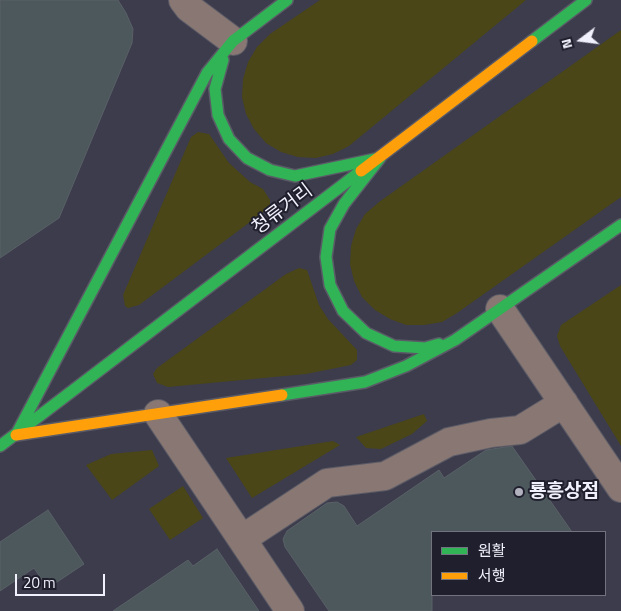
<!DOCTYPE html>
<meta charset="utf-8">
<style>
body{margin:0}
#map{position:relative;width:621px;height:611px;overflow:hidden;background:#3c3c4d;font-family:"Titillium Web","Noto Sans KR",sans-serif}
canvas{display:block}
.legend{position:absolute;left:431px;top:531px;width:175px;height:65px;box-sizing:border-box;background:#1f1f2d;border:1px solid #737380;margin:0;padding:6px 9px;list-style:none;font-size:15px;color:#f1f1fd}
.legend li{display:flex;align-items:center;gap:10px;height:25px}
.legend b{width:25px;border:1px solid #737380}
.north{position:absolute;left:556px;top:15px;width:50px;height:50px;-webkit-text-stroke:4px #1f1f2d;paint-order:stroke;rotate:255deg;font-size:14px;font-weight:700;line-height:20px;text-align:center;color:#f1f1fd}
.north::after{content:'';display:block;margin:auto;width:18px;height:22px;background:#f1f1fd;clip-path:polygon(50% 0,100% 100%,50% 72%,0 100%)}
.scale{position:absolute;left:15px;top:574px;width:90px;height:22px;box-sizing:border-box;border:2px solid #f1f1fd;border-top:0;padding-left:6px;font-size:15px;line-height:18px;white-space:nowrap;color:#f1f1fd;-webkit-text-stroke:4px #1f1f2d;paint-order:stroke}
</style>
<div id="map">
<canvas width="621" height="611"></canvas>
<ul class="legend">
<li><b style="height:6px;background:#30b455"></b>원활</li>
<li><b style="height:6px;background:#ff9f0a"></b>서행</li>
</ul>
<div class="north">N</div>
<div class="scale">20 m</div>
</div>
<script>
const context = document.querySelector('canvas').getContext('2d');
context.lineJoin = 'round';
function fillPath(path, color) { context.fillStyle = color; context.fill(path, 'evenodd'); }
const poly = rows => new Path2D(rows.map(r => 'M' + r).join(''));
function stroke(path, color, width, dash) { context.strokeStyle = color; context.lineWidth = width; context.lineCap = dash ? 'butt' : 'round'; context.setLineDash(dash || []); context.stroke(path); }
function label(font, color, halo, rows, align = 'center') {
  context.font = font + ' "Titillium Web","Noto Sans KR",sans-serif'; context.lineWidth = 4; context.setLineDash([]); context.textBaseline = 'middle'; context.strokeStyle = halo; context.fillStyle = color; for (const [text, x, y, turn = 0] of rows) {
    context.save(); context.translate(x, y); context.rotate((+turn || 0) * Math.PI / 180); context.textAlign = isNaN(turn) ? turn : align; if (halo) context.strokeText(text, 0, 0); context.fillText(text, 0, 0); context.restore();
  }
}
fillPath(poly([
 [320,0,526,0,349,146,333,154,316,158,298,157,281,152,266,143,254,129,246,114,242,97,243,79,248,62,257,47,270,34],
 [621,30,621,197,457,313,442,322,424,325,406,325,390,319,375,310,362,297,354,281,350,264,351,246,356,229,365,214,379,202],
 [198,132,209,134,229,163,250,182,263,189,270,200,270,207,139,305,128,308,125,306,123,295,191,137],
 [299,268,307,270,319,305,328,319,357,350,357,360,351,365,306,374,168,387,157,383,153,374,157,368,286,274],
 [621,285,621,446,560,346,557,336,561,325],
 [424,414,427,421,412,434,381,449,366,448,356,437],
 [333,441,340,445,252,498,226,458],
 [152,450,159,466,112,500,86,465,111,454],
 [183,486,203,518,170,540,149,509]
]), '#4a4617');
const building = poly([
 [0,0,118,0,126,13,133,29,132,43,59,218,0,258,0,0],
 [512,446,572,532,432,532,432,611,329,611,285,547,283,539,287,531,327,503,337,502,344,506,357,526,439,470,444,478,486,450,512,446],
 [48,510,84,564,48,588,34,568,0,591,0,542,48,510],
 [217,549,259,611,113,611,188,560,193,566,217,549]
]);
fillPath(building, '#4c585c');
stroke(building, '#5a6166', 1);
const street = poly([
 [183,0,189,8,233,41],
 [500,309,621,488],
 [158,414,290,611],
 [242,539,327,483,385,476,449,442,491,433,520,430,564,403]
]);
const fast = poly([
 [532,41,586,0],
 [223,60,215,89,218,115,229,139,247,158,270,170,295,176,380,158],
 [380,158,344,204,330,229,326,257,330,285,343,311,366,333,394,346,425,348,439,344],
 [282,395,365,382,406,366,455,340,621,225],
 [16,435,207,73,233,41,287,0],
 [0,446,361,171]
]);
const slow = poly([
 [361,171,532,41],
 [16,435,282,395]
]);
stroke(street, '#5b5b67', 30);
stroke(fast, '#5b5b67', 14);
stroke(slow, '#5b5b67', 14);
stroke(street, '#887772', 28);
stroke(fast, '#30b455', 11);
stroke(slow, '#ff9f0a', 11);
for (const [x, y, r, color] of [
 [519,492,5,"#b2b2bf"]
]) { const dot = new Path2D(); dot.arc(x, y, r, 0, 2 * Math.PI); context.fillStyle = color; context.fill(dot); stroke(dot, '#1f1f2d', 2); }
label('19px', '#f1f1fd', '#1f1f2d', [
 ["청류거리",283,210,-37]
]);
label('bold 19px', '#f1f1fd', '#1f1f2d', [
 ["룡흥상점",529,492]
], 'left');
</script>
